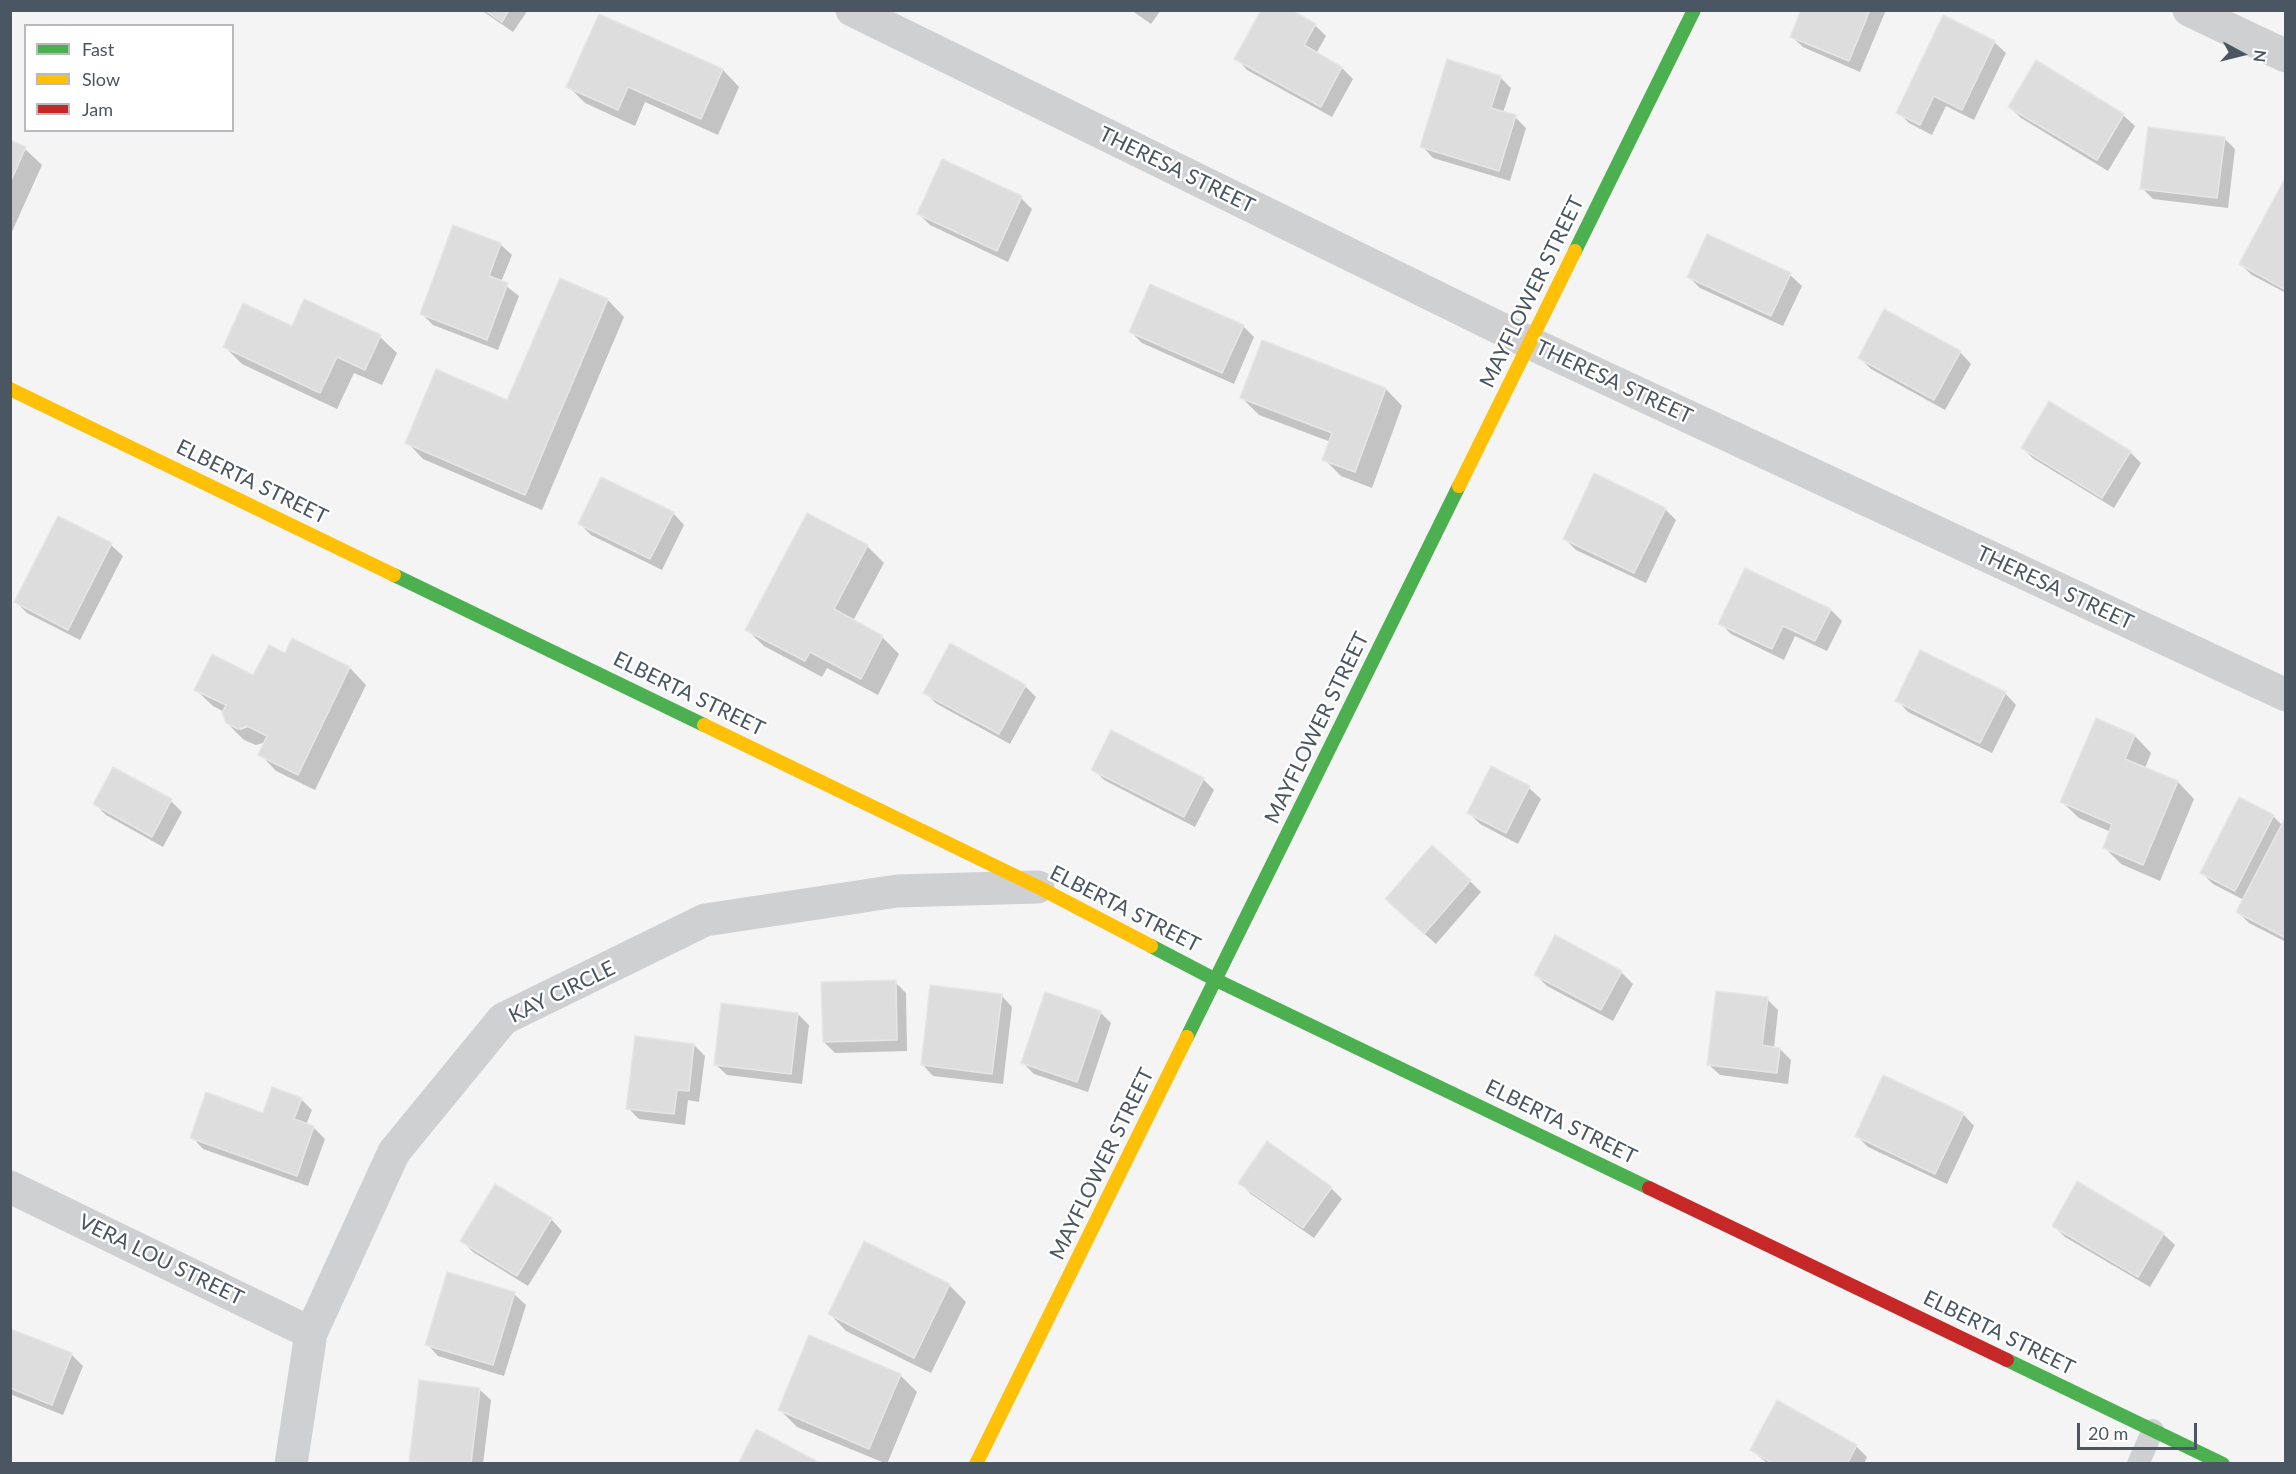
<!DOCTYPE html>
<style>
body{margin:0}
#map{position:relative;width:2296px;height:1474px;overflow:hidden;background:#f4f4f4;font-family:Lato,sans-serif}
canvas{display:block}
.frame{position:absolute;inset:0;border:12px solid #4a5661;pointer-events:none}
.legend{position:absolute;left:24px;top:24px;width:210px;height:108px;box-sizing:border-box;background:#fff;border:2px solid #b7bbc0;margin:0;padding:8px 10px;list-style:none;font-size:18px;color:#4a5661}
.legend li{display:flex;align-items:center;gap:12px;height:30px}
.legend b{width:30px;border:2px solid #b7bbc0}
.north{position:absolute;left:2212px;top:24px;width:60px;height:60px;-webkit-text-stroke:4px #fff;paint-order:stroke;rotate:97deg;font-size:16px;font-weight:700;line-height:24px;text-align:center;color:#4a5661}
.north::after{content:'';display:block;margin:auto;width:21px;height:27px;background:#4a5661;clip-path:polygon(50% 0,100% 100%,50% 72%,0 100%)}
.scale{position:absolute;left:2077px;top:1423px;width:120px;height:27px;box-sizing:border-box;border:3px solid #4a5661;border-top:0;padding-left:8px;font-size:18px;line-height:21px;white-space:nowrap;color:#4a5661;-webkit-text-stroke:4px #fff;paint-order:stroke}
</style>
<div id="map">
<canvas width="2296" height="1474"></canvas>
<div class="frame"></div>
<ul class="legend">
<li><b style="height:8px;background:#4caf50"></b>Fast</li>
<li><b style="height:8px;background:#ffc107"></b>Slow</li>
<li><b style="height:8px;background:#c62828"></b>Jam</li>
</ul>
<div class="north">N</div>
<div class="scale">20 m</div>
</div>
<script>
const context = document.querySelector('canvas').getContext('2d');
context.lineJoin = 'round';
function fillPath(path, color) { context.fillStyle = color; context.fill(path, 'evenodd'); }
const poly = rows => new Path2D(rows.map(r => 'M' + r).join(''));
function stroke(path, color, width, dash) { context.strokeStyle = color; context.lineWidth = width; context.lineCap = dash ? 'butt' : 'round'; context.setLineDash(dash || []); context.stroke(path); }
function label(font, color, halo, rows, align = 'center') {
  context.font = font + ' Lato,sans-serif'; context.lineWidth = 5; context.setLineDash([]); context.textBaseline = 'middle'; context.strokeStyle = halo; context.fillStyle = color; for (const [text, x, y, turn = 0] of rows) {
    context.save(); context.translate(x, y); context.rotate((+turn || 0) * Math.PI / 180); context.textAlign = isNaN(turn) ? turn : align; if (halo) context.strokeText(text, 0, 0); context.fillText(text, 0, 0); context.restore();
  }
}
fillPath(poly([
 [481,10,528,10,513,32],
 [1131,10,1161,10,1151,24],
 [1802,10,1886,10,1860,72,1803,47,1791,36],
 [1315,25,1326,36,1316,54,1342,68,1353,79,1332,117,1247,70,1236,58],
 [1994,42,2006,53,1974,120,1946,106,1932,135,1909,123,1898,112],
 [723,70,739,87,718,135,645,102,635,126,585,103,568,86],
 [1500,77,1511,88,1503,113,1515,117,1526,128,1510,181,1433,158,1422,146],
 [2010,107,2123,115,2135,126,2108,171,2021,118],
 [2224,138,2235,149,2228,208,2153,199,2142,188],
 [10,142,25,149,42,165,10,236],
 [2286,180,2286,293,2252,275,2240,264],
 [1021,198,1032,209,1008,262,930,225,919,214],
 [1707,236,1790,275,1802,286,1783,326,1700,288,1689,277],
 [500,244,512,255,501,282,519,296,498,350,433,325,422,314],
 [560,280,608,300,624,317,542,510,423,459,407,442,508,402],
 [305,301,380,337,397,353,382,385,354,373,337,409,242,364,225,347,292,328],
 [1243,326,1254,337,1234,384,1142,343,1131,332],
 [1960,352,1971,364,1945,410,1871,369,1859,357],
 [1386,389,1402,406,1372,488,1341,476,1324,459,1331,442,1259,415,1242,398],
 [2022,448,2130,452,2141,463,2114,508,2034,459],
 [1665,509,1676,520,1646,583,1576,550,1564,538],
 [673,513,684,525,662,570,591,535,580,524],
 [59,518,111,545,123,556,80,640,27,613,16,602],
 [867,546,884,563,853,621,882,637,899,654,878,695,827,668,822,677,764,646,747,630],
 [1746,570,1831,610,1842,621,1827,651,1795,636,1784,660,1731,634,1720,623],
 [293,640,350,668,366,685,315,790,276,771,260,754,266,742,256,745,244,740,227,723,224,712,213,706,196,690,254,677,286,655],
 [254,725,240,730,240,727],
 [1025,686,1036,697,1010,744,937,704,925,693],
 [2005,693,2016,705,1992,753,1908,712,1897,700],
 [2135,736,2151,753,2145,768,2178,782,2194,799,2160,881,2121,864,2105,848,2111,832,2079,818,2062,802],
 [1491,768,1529,788,1541,799,1518,844,1480,824,1469,813],
 [114,769,171,801,182,812,163,847,106,815,95,804],
 [1093,769,1203,779,1214,790,1195,827,1104,780],
 [2273,816,2283,826,2286,822,2286,942,2249,923,2238,912,2244,900,2213,884,2202,873],
 [1470,881,1481,892,1436,944,1398,910],
 [1555,937,1621,972,1633,984,1613,1021,1547,986,1536,975],
 [895,982,906,993,907,1051,835,1053,824,1042],
 [1001,995,1012,1007,1003,1084,933,1076,922,1064],
 [1767,999,1778,1010,1774,1048,1780,1049,1791,1060,1788,1084,1720,1075,1708,1064],
 [1100,1012,1111,1023,1088,1092,1034,1074,1023,1063],
 [798,1014,809,1025,802,1084,727,1075,715,1064],
 [694,1045,705,1056,699,1102,688,1100,685,1125,639,1119,628,1108],
 [301,1099,312,1110,306,1125,313,1127,325,1139,308,1186,203,1149,192,1137,264,1115],
 [1963,1114,1974,1126,1947,1184,1868,1147,1857,1136],
 [1240,1183,1331,1188,1342,1199,1314,1238,1251,1194],
 [551,1219,562,1231,528,1286,473,1252,462,1241],
 [2054,1226,2163,1234,2175,1245,2150,1287,2065,1237],
 [865,1243,949,1285,966,1302,931,1373,846,1331,830,1314],
 [514,1294,526,1305,504,1376,438,1356,427,1344],
 [12,1331,71,1354,83,1366,63,1415,10,1394],
 [900,1375,917,1392,887,1464,797,1427,780,1410],
 [479,1389,491,1400,483,1464,413,1464,411,1461],
 [1856,1446,1867,1457,1864,1464,1768,1464,1751,1449]
]), '#0003');
const building = poly([
 [484,10,509,10,502,22,484,10],
 [1261,10,1292,10,1316,24,1304,45,1342,67,1321,107,1234,59,1261,10],
 [1801,10,1870,10,1849,61,1790,37,1801,10],
 [599,14,723,69,701,119,628,87,618,110,566,87,599,14],
 [1943,15,1995,41,1962,110,1934,96,1920,125,1896,113,1943,15],
 [1447,59,1501,76,1491,108,1516,115,1499,171,1420,147,1447,59],
 [2036,60,2124,114,2097,160,2008,107,2036,60],
 [2148,127,2225,137,2217,198,2140,189,2148,127],
 [10,140,26,147,10,183,10,140],
 [942,159,1022,196,997,251,917,214,942,159],
 [2285,178,2286,178,2286,290,2239,264,2285,178],
 [453,225,501,243,489,276,508,283,487,340,420,314,453,225],
 [1707,234,1791,273,1771,316,1687,277,1707,234],
 [560,278,608,299,525,495,405,443,436,369,507,400,560,278],
 [1150,284,1244,325,1222,373,1129,332,1150,284],
 [304,299,381,335,365,370,337,357,320,393,223,347,243,303,292,326,304,299],
 [1884,309,1961,351,1934,400,1858,358,1884,309],
 [1262,340,1386,388,1355,472,1322,460,1332,433,1240,398,1262,340],
 [2049,401,2131,451,2102,498,2021,448,2049,401],
 [1594,473,1666,508,1634,573,1563,539,1594,473],
 [601,477,674,512,650,559,578,524,601,477],
 [807,513,868,545,834,609,883,636,861,679,810,652,805,661,745,630,807,513],
 [58,516,112,543,68,630,14,602,58,516],
 [1745,568,1831,609,1815,641,1783,626,1772,649,1718,624,1745,568],
 [292,638,350,667,298,775,258,755,267,736,247,726,238,729,226,723,222,713,226,705,194,690,212,654,253,675,269,645,285,653,292,638],
 [950,643,1026,685,999,734,923,693,950,643],
 [1920,650,2006,692,1980,743,1895,701,1920,650],
 [2096,718,2135,735,2125,759,2178,781,2143,865,2103,848,2112,824,2060,802,2096,718],
 [1111,730,1204,778,1184,817,1091,770,1111,730],
 [1491,766,1530,786,1506,833,1467,813,1491,766],
 [113,767,172,799,152,837,93,804,113,767],
 [2239,797,2274,815,2235,891,2200,873,2239,797],
 [2284,820,2286,821,2286,938,2236,912,2284,820],
 [1432,845,1471,880,1424,934,1385,899,1432,845],
 [1555,935,1622,971,1601,1010,1534,975,1555,935],
 [896,980,897,1040,823,1042,821,982,896,980],
 [930,985,1002,994,992,1074,921,1065,930,985],
 [1716,991,1768,997,1762,1045,1780,1048,1777,1073,1707,1065,1716,991],
 [1045,992,1101,1011,1077,1082,1021,1063,1045,992],
 [721,1003,798,1013,791,1074,714,1065,721,1003],
 [635,1036,694,1044,689,1091,677,1090,674,1114,626,1109,635,1036],
 [1883,1075,1964,1113,1935,1174,1855,1136,1883,1075],
 [272,1087,302,1098,294,1119,314,1126,297,1176,190,1138,206,1092,263,1113,272,1087],
 [1267,1141,1332,1187,1303,1228,1238,1183,1267,1141],
 [2077,1181,2164,1233,2138,1277,2052,1226,2077,1181],
 [495,1184,552,1218,517,1276,460,1241,495,1184],
 [864,1241,950,1284,914,1358,828,1314,864,1241],
 [447,1272,515,1292,493,1365,425,1345,447,1272],
 [11,1329,72,1353,52,1405,10,1388,11,1329],
 [809,1335,901,1374,869,1449,778,1410,809,1335],
 [419,1380,480,1388,471,1464,409,1462,419,1380],
 [1777,1400,1857,1445,1847,1464,1774,1464,1750,1450,1777,1400],
 [756,1429,822,1464,738,1464,756,1429]
]);
fillPath(building, '#ddddde');
stroke(building, '#e5e6e7', 1.5);
stroke(poly([
 [2138,1464,2153,1430]
]), '#ced0d2', 22);
stroke(poly([
 [852,10,1530,343,2286,695],
 [2189,10,2286,56],
 [10,1187,311,1333],
 [291,1464,311,1333,394,1152,503,1019,705,920,897,891,1038,887]
]), '#ced0d2', 33);
stroke(poly([
 [1575,251,1694,10],
 [394,575,704,725],
 [1151,946,1216,980,1649,1188],
 [1187,1037,1459,486],
 [2007,1360,2223,1464]
]), '#4caf50', 14);
stroke(poly([
 [10,389,394,575],
 [1459,486,1575,251],
 [704,725,1038,887,1151,946],
 [976,1464,1187,1037]
]), '#ffc107', 14);
stroke(poly([
 [1649,1188,2007,1360]
]), '#c62828', 14);
label('21px', '#4a5661', '#fff', [
 ["THERESA STREET",1177,170,26],
 ["MAYFLOWER STREET",1532,292,-64],
 ["THERESA STREET",1614,382,25],
 ["ELBERTA STREET",252,482,26],
 ["THERESA STREET",2055,588,25],
 ["ELBERTA STREET",689,694,26],
 ["MAYFLOWER STREET",1317,728,-64],
 ["ELBERTA STREET",1125,909,27],
 ["KAY CIRCLE",562,992,-26],
 ["ELBERTA STREET",1561,1122,26],
 ["MAYFLOWER STREET",1102,1164,-64],
 ["VERA LOU STREET",161,1260,26],
 ["ELBERTA STREET",1999,1333,26]
]);
</script>
